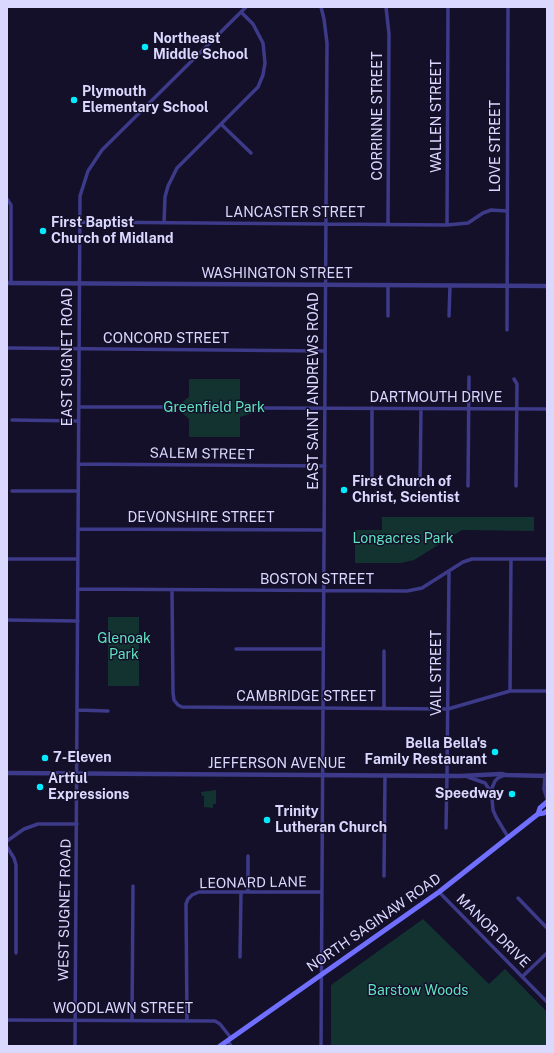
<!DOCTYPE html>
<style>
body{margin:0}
#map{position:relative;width:554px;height:1053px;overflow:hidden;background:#141029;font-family:"Public Sans",sans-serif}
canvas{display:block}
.frame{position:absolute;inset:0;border:8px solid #dbd8ff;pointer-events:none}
</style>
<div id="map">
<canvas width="554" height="1053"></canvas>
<div class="frame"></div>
</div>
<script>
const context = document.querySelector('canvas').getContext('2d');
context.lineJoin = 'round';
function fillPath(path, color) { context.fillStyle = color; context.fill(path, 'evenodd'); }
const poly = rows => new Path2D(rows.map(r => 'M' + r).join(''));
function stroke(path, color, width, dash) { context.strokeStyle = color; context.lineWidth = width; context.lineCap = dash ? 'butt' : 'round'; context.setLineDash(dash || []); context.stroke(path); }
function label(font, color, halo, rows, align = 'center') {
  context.font = font + ' "Public Sans",sans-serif'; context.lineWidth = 3; context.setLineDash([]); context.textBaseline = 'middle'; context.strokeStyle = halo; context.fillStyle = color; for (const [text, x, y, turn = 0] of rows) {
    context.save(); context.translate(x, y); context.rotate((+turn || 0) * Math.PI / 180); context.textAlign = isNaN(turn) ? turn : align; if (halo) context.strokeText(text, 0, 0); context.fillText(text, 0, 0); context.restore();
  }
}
fillPath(poly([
 [189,379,240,379,240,400,256,405,256,412,240,417,240,437,189,437,189,419,181,412,182,408,181,403,189,397],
 [382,517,534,517,534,531,462,530,414,560,401,563,355,563,355,530,382,530],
 [108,617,139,617,139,686,108,686],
 [216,790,216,804,213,804,213,808,204,807,204,796,202,796,201,792],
 [423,919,489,984,505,969,547,1012,547,1046,331,1046,331,985]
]), '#133331');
stroke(poly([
 [386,7,389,34,388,224],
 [221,124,251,153],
 [7,199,11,205,11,283],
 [80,222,447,225,468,223,483,213,491,210,507,211],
 [164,223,165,197,168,186,177,168,258,87,263,75,265,63,263,43,253,24,241,12],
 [447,225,448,7],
 [388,316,388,286],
 [449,316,450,286],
 [507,330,508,7],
 [7,348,325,351],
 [514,379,517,384,516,486],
 [79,407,172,407],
 [262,408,547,409],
 [12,420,79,421],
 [78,464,325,466],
 [372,484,372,408],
 [420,485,421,409],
 [468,486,469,377],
 [12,491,78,491],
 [78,529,324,530],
 [7,559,78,559],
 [78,589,407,591,422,588,463,562,472,559,547,559],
 [172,590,173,693,174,700,178,705,182,707,448,709,510,691,547,691],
 [7,620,78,621],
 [236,649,323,649],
 [510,691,511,559],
 [384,708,384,651],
 [77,710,108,711],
 [547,773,545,776,544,789,547,799],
 [505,775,498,778,495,781,492,788,492,798,493,810,496,817,508,837],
 [468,777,485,783,491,792],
 [446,828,447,776,449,571],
 [7,841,24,829,38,824,77,824],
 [7,847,14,858,16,865,16,953],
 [248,856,248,892],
 [384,876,385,775],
 [439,892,547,1002],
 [518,898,547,928],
 [240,957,241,892],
 [522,977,547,953],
 [7,1020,215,1021,220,1024,231,1038],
 [132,1020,133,886],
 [187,1021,186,904,188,899,192,895,199,892,322,892],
 [228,1041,231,1046],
 [75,1046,80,196,88,171,102,150,246,7],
 [321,1046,327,43,324,19,321,7]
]), '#3c3a89', 3.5);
stroke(poly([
 [7,283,547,286],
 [7,773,460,776,501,774,506,775,547,776]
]), '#3c3a89', 4.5);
stroke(poly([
 [538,814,544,813,547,811],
 [220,1046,439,892,538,814,540,808,547,802]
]), '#706fff', 5);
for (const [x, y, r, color] of [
 [145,47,4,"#04eaff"],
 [74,100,4,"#04eaff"],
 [43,231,4,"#04eaff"],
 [344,490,4,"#04eaff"],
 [495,752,4,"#04eaff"],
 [45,758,4,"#04eaff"],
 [40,787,4,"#04eaff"],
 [512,794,4,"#04eaff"],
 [267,820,4,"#04eaff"]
]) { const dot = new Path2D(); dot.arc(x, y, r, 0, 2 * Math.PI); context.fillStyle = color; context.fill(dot); stroke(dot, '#141029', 1.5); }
label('bold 14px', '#dbd8ff', '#141029', [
 ["Northeast",153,39],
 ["Middle School",153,55],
 ["Plymouth",82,92],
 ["Elementary School",82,108],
 ["First Baptist",51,223],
 ["Church of Midland",51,239],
 ["First Church of",352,482],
 ["Christ, Scientist",352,498],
 ["Bella Bella's",487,744,"right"],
 ["Family Restaurant",487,760,"right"],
 ["7-Eleven",53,758],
 ["Artful",48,779],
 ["Expressions",48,795],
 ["Speedway",504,794,"right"],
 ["Trinity",275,812],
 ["Lutheran Church",275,828]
], 'left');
label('14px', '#dbd8ff', '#141029', [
 ["CORRINNE STREET",378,116,-90],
 ["WALLEN STREET",437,116,-90],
 ["LOVE STREET",496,146,-90],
 ["LANCASTER STREET",295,213],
 ["WASHINGTON STREET",277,274],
 ["CONCORD STREET",166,339],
 ["EAST SUGNET ROAD",68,357,-90],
 ["EAST SAINT ANDREWS ROAD",314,391,-90],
 ["DARTMOUTH DRIVE",436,398],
 ["SALEM STREET",202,454,1],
 ["DEVONSHIRE STREET",201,518],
 ["BOSTON STREET",317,580],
 ["VAIL STREET",437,673,-90],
 ["CAMBRIDGE STREET",306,697],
 ["JEFFERSON AVENUE",277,764],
 ["LEONARD LANE",253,883,-1],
 ["WEST SUGNET ROAD",65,910,-89],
 ["NORTH SAGINAW ROAD",374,923,-35],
 ["MANOR DRIVE",493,931,45],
 ["WOODLAWN STREET",123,1009]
]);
label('14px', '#60e2c0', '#141029', [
 ["Greenfield Park",214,408],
 ["Longacres Park",403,539],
 ["Glenoak",124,639],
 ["Park",124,655],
 ["Barstow Woods",418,991]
]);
</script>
